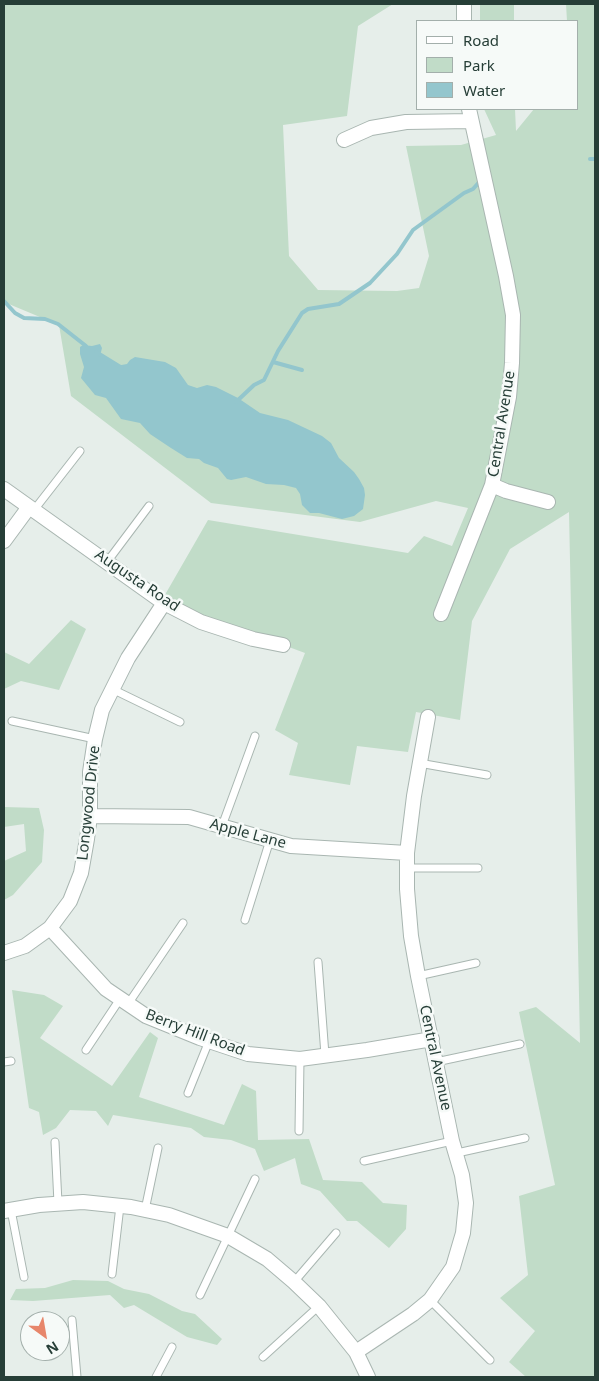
<!DOCTYPE html>
<style>
body{margin:0}
#map{position:relative;width:599px;height:1381px;overflow:hidden;background:#e6eeea;font-family:"Noto Sans",sans-serif}
canvas{display:block}
.frame{position:absolute;inset:0;border:5px solid #263e37;pointer-events:none}
.legend{position:absolute;left:416px;top:20px;width:162px;height:90px;box-sizing:border-box;background:#f6faf8;border:1px solid #a3afab;margin:0;padding:6px 9px;list-style:none;font-size:15px;color:#263e37}
.legend li{display:flex;align-items:center;gap:10px;height:25px}
.legend b{width:25px;border:1px solid #a3afab}
.north{position:absolute;left:20px;top:1311px;width:50px;height:50px;box-sizing:border-box;background:#f6faf8;border:1px solid #a3afab;border-radius:50%;rotate:148deg;font-size:14px;font-weight:700;line-height:20px;text-align:center;color:#263e37}
.north::after{content:'';display:block;margin:auto;width:18px;height:22px;background:#e7866b;clip-path:polygon(50% 0,100% 100%,50% 72%,0 100%)}
</style>
<div id="map">
<canvas width="599" height="1381"></canvas>
<div class="frame"></div>
<ul class="legend">
<li><b style="height:6px;background:#fff"></b>Road</li>
<li><b style="height:14px;background:#c1dcc8"></b>Park</li>
<li><b style="height:14px;background:#93c6cd"></b>Water</li>
</ul>
<div class="north">N</div>
</div>
<script>
const context = document.querySelector('canvas').getContext('2d');
context.lineJoin = 'round';
function fillPath(path, color) { context.fillStyle = color; context.fill(path, 'evenodd'); }
const poly = rows => new Path2D(rows.map(r => 'M' + r).join(''));
function stroke(path, color, width, dash) { context.strokeStyle = color; context.lineWidth = width; context.lineCap = dash ? 'butt' : 'round'; context.setLineDash(dash || []); context.stroke(path); }
function label(font, color, halo, rows, align = 'center') {
  context.font = font + ' "Noto Sans",sans-serif'; context.lineWidth = 5; context.setLineDash([]); context.textBaseline = 'middle'; context.strokeStyle = halo; context.fillStyle = color; for (const [text, x, y, turn = 0] of rows) {
    context.save(); context.translate(x, y); context.rotate((+turn || 0) * Math.PI / 180); context.textAlign = isNaN(turn) ? turn : align; if (halo) context.strokeText(text, 0, 0); context.fillText(text, 0, 0); context.restore();
  }
}
fillPath(poly([
 [4,4,393,4,358,26,347,116,283,125,289,256,318,290,397,291,419,288,429,256,406,146,461,145,496,135,484,109,515,109,516,131,534,109,578,109,578,21,567,21,566,4,595,4,595,1377,526,1377,509,1362,535,1331,500,1298,528,1275,519,1196,555,1185,519,1012,536,1007,580,1043,569,512,510,549,472,621,460,720,416,712,408,752,357,746,350,785,289,775,298,743,275,730,305,653,162,600,208,520,408,553,424,536,452,546,468,508,436,501,360,522,211,503,71,396,59,325,4,302],
 [480,4,514,4,514,21,480,21],
 [71,620,86,629,59,690,21,681,4,689,4,652,29,664],
 [4,807,39,808,44,830,42,862,13,895,4,900,4,861,26,851,24,824,4,827],
 [12,990,44,995,63,1006,40,1038,112,1086,150,1032,158,1038,139,1097,224,1125,242,1084,256,1091,258,1140,309,1139,323,1180,362,1182,383,1203,407,1205,406,1229,389,1248,357,1221,347,1221,320,1191,301,1184,295,1158,264,1171,255,1149,231,1140,204,1137,191,1128,113,1115,108,1126,96,1111,70,1110,56,1128,43,1135,39,1112,29,1108],
 [73,1280,108,1281,124,1289,149,1294,182,1311,195,1314,222,1339,217,1345,187,1337,134,1305,124,1308,110,1295,33,1301,10,1300,16,1289,45,1288]
]), '#c1dcc8');
fillPath(poly([
 [100,344,102,348,100,356,116,366,127,364,130,360,135,357,165,362,176,368,188,385,197,388,207,385,216,387,238,398,260,413,288,420,322,436,331,443,339,458,354,472,359,479,364,488,365,495,363,509,354,516,342,519,319,513,310,513,302,505,300,494,296,488,284,485,266,484,246,477,231,480,227,479,218,468,204,463,199,459,187,458,171,448,150,434,140,423,121,419,106,398,95,395,81,378,84,367,80,354,80,347,83,345,92,346]
]), '#93c6cd');
stroke(poly([
 [590,159,595,159],
 [4,301,15,313,24,318,45,319,58,324,86,346],
 [96,352,122,368],
 [273,362,302,370],
 [236,402,254,385,264,380,278,351,302,313,308,309,339,304,370,283,397,254,413,230,464,193,473,189,481,180]
]), '#93c6cd', 4);
const service = poly([
 [34,510,80,451],
 [107,562,149,506],
 [112,689,180,722],
 [12,721,95,739],
 [419,763,487,775],
 [222,826,255,736],
 [406,868,478,868],
 [245,920,270,840],
 [318,962,325,1055],
 [418,976,476,963],
 [128,1004,183,923],
 [86,1050,120,999],
 [4,1062,11,1061],
 [436,1062,520,1044],
 [188,1093,209,1041],
 [299,1131,300,1059],
 [55,1142,58,1203],
 [457,1153,525,1138],
 [364,1161,452,1141],
 [11,1210,24,1277],
 [145,1210,158,1148],
 [112,1274,120,1206],
 [294,1282,336,1233],
 [200,1295,255,1179],
 [430,1300,490,1360],
 [72,1320,77,1377],
 [263,1357,319,1306],
 [156,1377,172,1347]
]);
const minor = poly([
 [464,21,464,4],
 [344,140,371,128,406,122,471,121],
 [492,485,506,491,548,502],
 [4,489,164,603,201,622,253,639,283,645],
 [4,541,29,507],
 [441,614,492,485,509,397,512,363,513,315,506,276,469,109],
 [90,816,189,817,291,846,407,853],
 [50,928,106,989,146,1016,200,1038,248,1054,300,1059,367,1050,432,1039],
 [4,953,25,946,50,928,70,901,81,873,87,839,90,816,90,772,95,739,102,710,128,658,164,603],
 [4,1211,39,1205,83,1202,131,1207,169,1215,228,1236,267,1259,294,1282,319,1306,356,1352,368,1377],
 [356,1352,413,1314,430,1300,453,1267,463,1233,466,1203,462,1175,452,1141,418,976,411,936,407,889,407,853,414,796,428,717]
]);
stroke(service, '#a9b6b1', 9);
stroke(minor, '#a9b6b1', 16);
stroke(service, '#fff', 7);
stroke(minor, '#fff', 14);
label('15px', '#263e37', '#f6faf8', [
 ["Central Avenue",502,424,-81],
 ["Augusta Road",137,581,34],
 ["Longwood Drive",89,803,-84],
 ["Apple Lane",248,834,15],
 ["Berry Hill Road",195,1033,21],
 ["Central Avenue",435,1058,78]
]);
</script>
